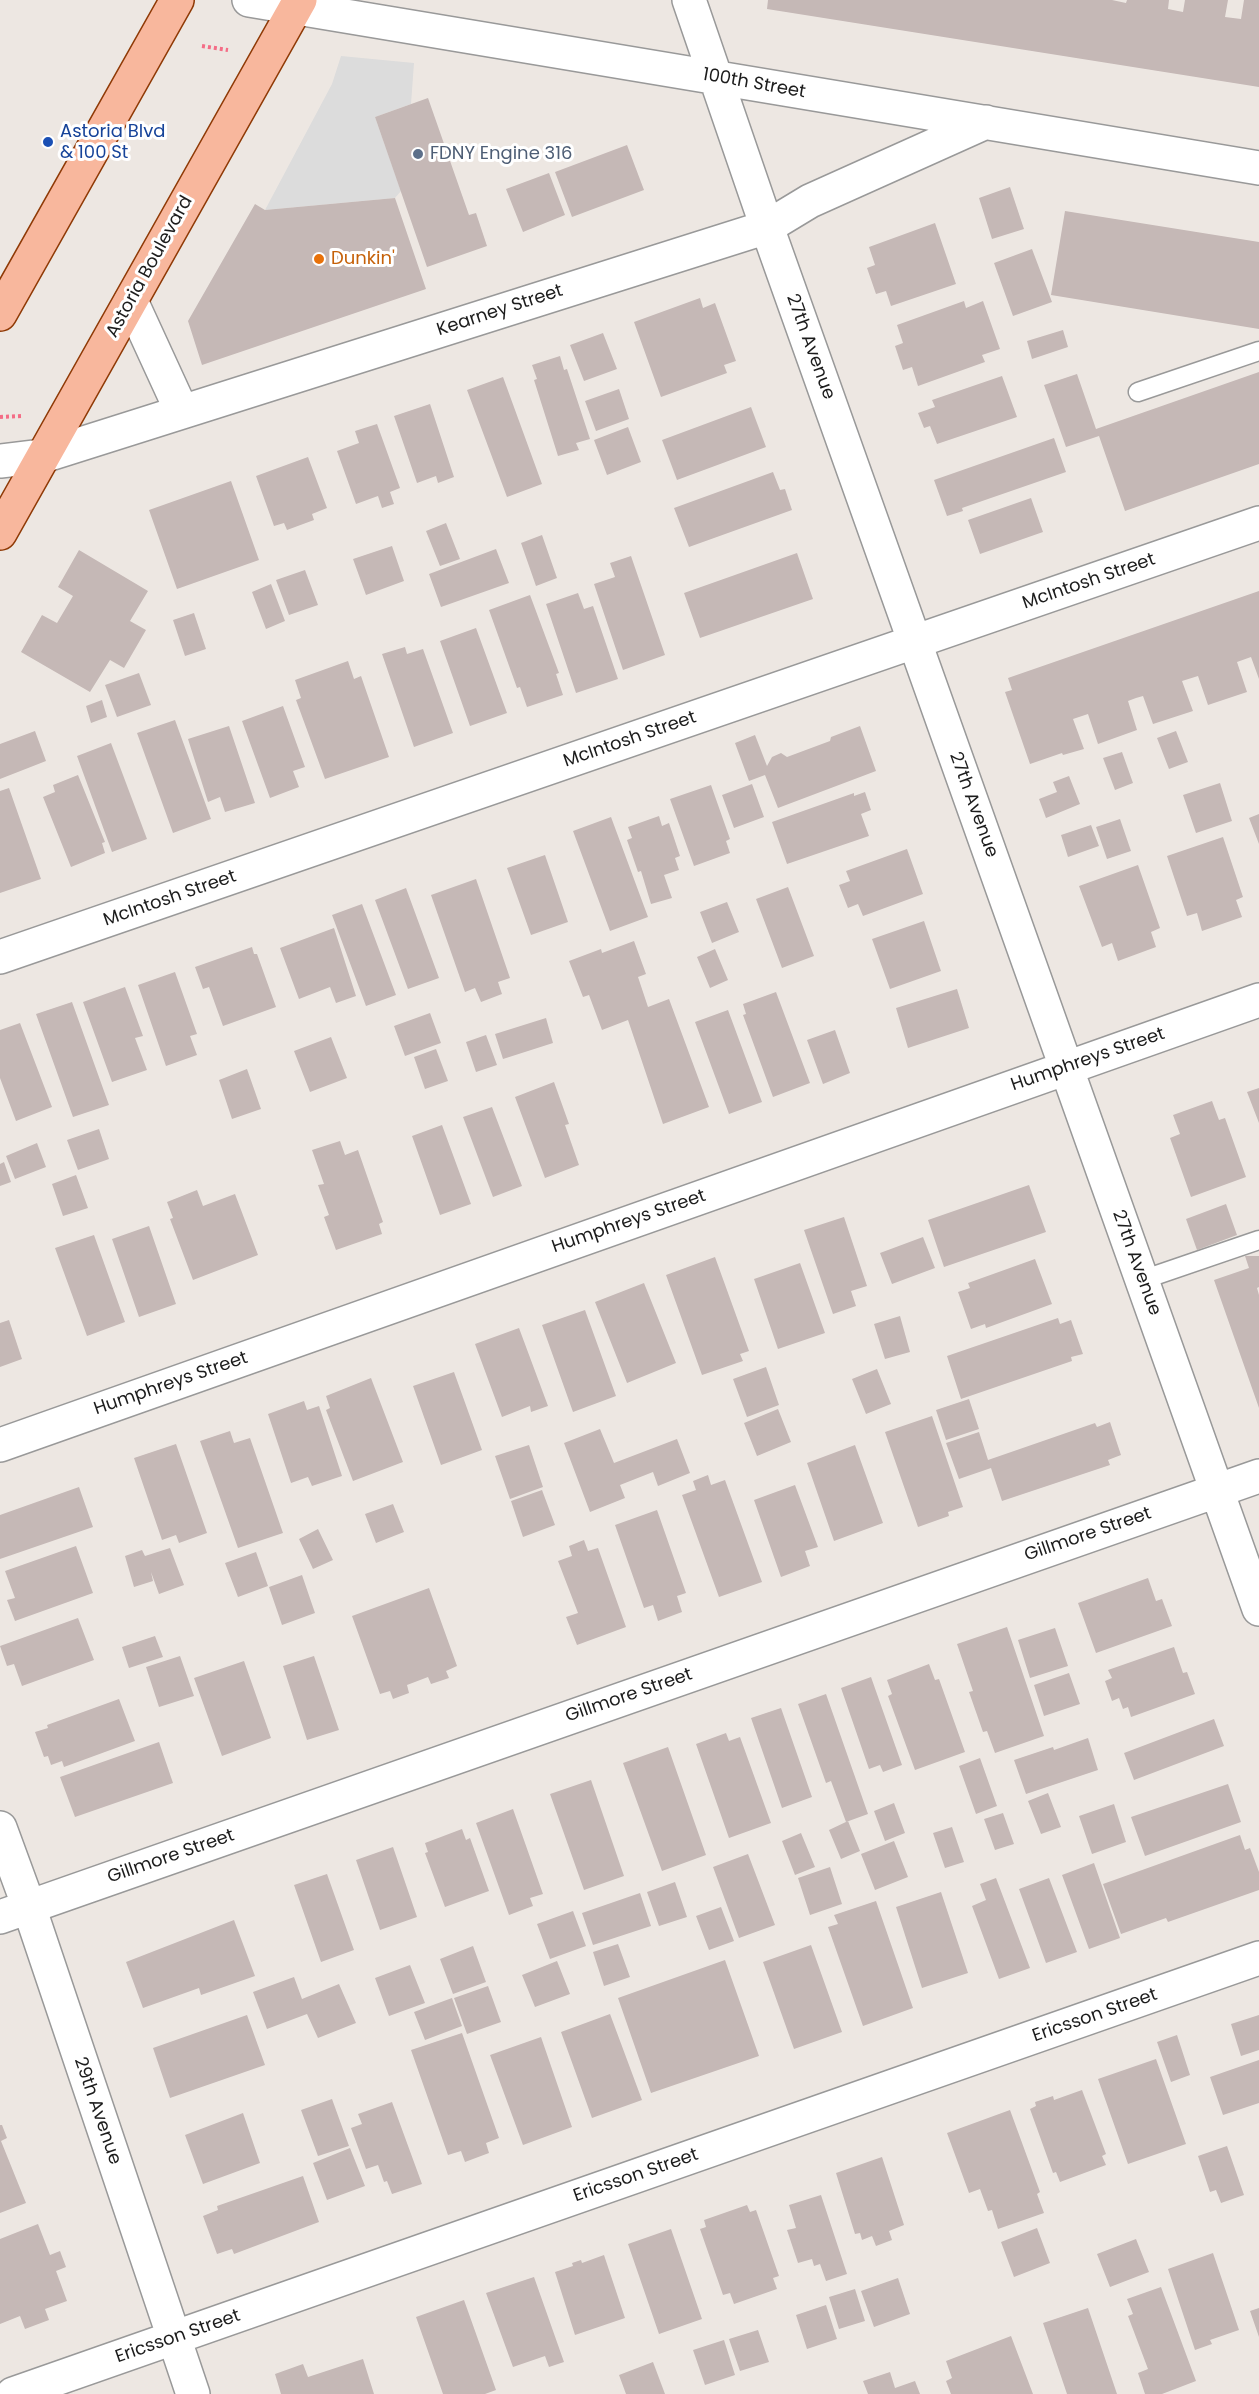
<!DOCTYPE html>
<style>
body{margin:0}
canvas{display:block;background:#ede7e2}
</style>
<canvas width="1259" height="2394"></canvas>
<script>
const context = document.querySelector('canvas').getContext('2d');
context.lineJoin = 'round';
function fillPath(path, color) { context.fillStyle = color; context.fill(path, 'evenodd'); }
const poly = rows => new Path2D(rows.map(r => 'M' + r).join(''));
function stroke(path, color, width, dash) { context.strokeStyle = color; context.lineWidth = width; context.lineCap = dash ? 'butt' : 'round'; context.setLineDash(dash || []); context.stroke(path); }
function label(font, color, halo, rows, align = 'center') {
  context.font = font + ' Poppins,sans-serif'; context.lineWidth = 6; context.setLineDash([]); context.textBaseline = 'middle'; context.strokeStyle = halo; context.fillStyle = color; for (const [text, x, y, turn = 0] of rows) {
    context.save(); context.translate(x, y); context.rotate((+turn || 0) * Math.PI / 180); context.textAlign = isNaN(turn) ? turn : align; if (halo) context.strokeText(text, 0, 0); context.fillText(text, 0, 0); context.restore();
  }
}
fillPath(poly([
 [341,56,414,63,411,104,375,117,401,191,395,198,265,210,332,84]
]), '#dcdcdc');
fillPath(poly([
 [768,0,1112,0,1126,3,1127,0,1169,0,1168,9,1183,12,1185,0,1228,0,1225,17,1241,19,1244,0,1259,0,1259,87,767,9],
 [428,98,469,215,476,213,487,246,427,267,375,117],
 [627,145,644,190,572,217,555,172],
 [549,173,565,215,523,232,506,189],
 [1010,187,1024,229,992,239,979,198],
 [395,198,426,289,202,365,188,321,255,204,265,210],
 [1065,211,1259,242,1259,329,1051,295],
 [935,223,956,284,891,306,886,291,876,294,867,268,875,265,869,247],
 [1032,249,1052,302,1013,316,994,263],
 [700,298,703,308,715,303,736,361,724,365,727,373,661,397,634,322],
 [964,301,966,308,983,301,1000,349,982,355,985,362,918,386,912,367,903,370,895,346,903,343,897,325],
 [1063,330,1068,347,1032,359,1027,341],
 [603,333,617,369,584,381,570,345],
 [560,356,564,370,567,369,590,439,576,443,579,450,558,456,534,380,537,379,532,365],
 [1259,372,1259,464,1125,511,1099,436,1066,447,1044,385,1077,374,1096,429],
 [1002,376,1017,417,937,444,930,426,924,428,918,413,935,407,932,400],
 [503,377,542,484,507,497,467,390],
 [619,389,629,419,596,431,585,401],
 [430,404,454,477,438,483,436,476,417,483,394,416],
 [751,407,766,447,677,480,662,440],
 [377,424,400,488,390,492,394,504,382,508,378,496,356,504,337,451,359,443,355,431],
 [628,427,641,462,607,475,594,440],
 [1054,438,1066,472,962,508,963,511,947,516,934,480],
 [308,457,327,508,312,514,314,520,287,530,284,523,274,526,256,476],
 [773,472,780,490,785,489,792,510,689,547,674,508],
 [231,481,259,560,177,589,149,510],
 [1031,498,1043,532,980,554,968,520],
 [446,523,460,559,440,566,426,531],
 [542,535,557,578,536,586,521,543],
 [392,546,404,581,366,595,353,559],
 [496,549,509,583,441,607,429,574],
 [79,550,148,591,130,621,146,630,124,668,110,660,90,692,21,652,42,615,57,623,73,596,58,587],
 [797,553,813,599,700,638,684,593],
 [631,556,665,655,623,670,594,584,615,577,610,563],
 [305,570,318,605,289,615,276,580],
 [271,584,285,621,266,629,252,592],
 [1259,591,1259,679,1251,657,1237,662,1247,692,1208,705,1198,676,1182,681,1193,711,1153,724,1143,696,1136,698,1128,701,1137,730,1098,744,1088,714,1073,719,1084,749,1063,755,1062,753,1030,764,1005,692,1012,690,1008,678],
 [578,593,584,609,593,606,618,679,576,693,546,604],
 [530,595,559,673,556,674,563,695,527,707,520,687,517,688,489,610],
 [194,613,206,649,185,656,173,620],
 [476,628,507,713,470,726,440,641],
 [405,647,407,654,423,649,453,733,414,747,382,654],
 [348,661,354,679,361,676,389,757,325,779,296,700,301,698,295,680],
 [139,673,151,705,117,717,105,685],
 [102,700,107,717,91,723,86,706],
 [283,706,305,767,293,771,299,787,270,798,242,721],
 [175,720,211,819,173,833,137,733],
 [229,726,255,803,225,812,220,797,208,802,188,739],
 [860,726,876,771,778,808,765,775,749,781,735,743,755,735,767,766,772,757,781,753,787,757,830,741,831,737],
 [35,731,46,761,0,779,0,744],
 [1176,731,1188,762,1169,769,1157,738],
 [111,743,147,839,112,852,77,756],
 [1122,752,1133,783,1115,790,1103,758],
 [78,775,105,842,102,843,105,853,71,867,43,797,55,792,53,785],
 [1069,776,1080,804,1046,818,1039,799,1057,792,1053,782],
 [1220,783,1232,821,1196,833,1183,795],
 [752,784,764,817,734,828,722,795],
 [711,785,730,839,726,841,730,853,694,866,670,799],
 [9,788,41,879,0,893,0,791],
 [865,792,871,810,861,814,869,836,787,864,772,822,854,793,854,796],
 [1259,814,1259,844,1249,818],
 [659,816,662,826,669,823,680,856,675,858,679,870,664,875,672,898,651,904,641,871,638,872,627,840,632,838,628,827],
 [611,817,648,917,610,931,573,831],
 [1120,819,1131,851,1107,859,1096,827],
 [1091,825,1099,846,1068,857,1061,835],
 [1223,837,1243,897,1236,900,1242,917,1202,931,1197,913,1187,916,1167,856],
 [907,849,923,894,863,916,858,904,848,908,839,885,850,881,846,871],
 [545,855,568,922,531,935,507,868],
 [1138,865,1160,928,1151,932,1156,947,1118,961,1112,943,1102,947,1079,886],
 [476,879,510,978,498,982,502,994,481,1002,475,988,465,992,431,895],
 [788,887,814,956,782,968,756,899],
 [406,888,439,978,408,989,375,900],
 [727,902,739,932,712,943,700,912],
 [362,904,396,995,366,1006,332,915],
 [924,921,941,971,890,989,872,939],
 [334,928,356,996,336,1003,330,987,299,999,280,948],
 [634,941,646,974,638,977,648,1007,669,999,709,1107,663,1124,628,1020,602,1030,589,995,583,997,569,961,601,949,602,953],
 [252,947,254,954,257,954,276,1007,223,1026,209,987,203,989,195,967],
 [715,949,728,980,710,988,697,957],
 [175,972,197,1034,190,1036,197,1055,166,1066,138,985],
 [125,987,143,1036,135,1038,147,1070,112,1082,83,1002],
 [957,989,969,1028,908,1048,896,1008],
 [776,992,810,1083,773,1097,743,1015,746,1014,743,1004],
 [72,1002,109,1105,73,1117,36,1014],
 [728,1010,762,1102,729,1114,695,1022],
 [430,1013,441,1043,405,1056,394,1026],
 [546,1018,553,1043,503,1059,495,1034],
 [20,1023,52,1107,16,1121,0,1078,0,1030],
 [835,1030,850,1073,823,1084,807,1040],
 [486,1035,497,1065,476,1072,466,1042],
 [331,1037,347,1078,310,1092,294,1051],
 [436,1049,448,1081,425,1089,414,1057],
 [247,1069,261,1109,232,1119,219,1080],
 [554,1082,569,1124,565,1125,579,1165,545,1178,515,1097],
 [1259,1088,1259,1123,1247,1092],
 [1212,1101,1219,1120,1225,1118,1246,1177,1191,1197,1170,1138,1180,1134,1173,1115],
 [492,1107,522,1186,493,1197,463,1117],
 [442,1125,471,1204,440,1215,412,1136],
 [99,1129,109,1159,78,1170,67,1140],
 [340,1141,345,1155,358,1150,383,1222,379,1224,382,1234,336,1250,324,1217,329,1215,318,1185,324,1184,312,1150],
 [37,1143,46,1167,15,1179,6,1156],
 [4,1162,11,1182,0,1186,0,1164],
 [76,1175,88,1208,63,1216,52,1184],
 [1029,1185,1046,1232,944,1267,928,1220],
 [197,1190,203,1206,235,1194,258,1255,193,1280,170,1219,173,1218,167,1202],
 [1226,1204,1237,1235,1197,1250,1186,1219],
 [844,1217,867,1286,851,1291,856,1306,833,1314,804,1230],
 [149,1226,176,1304,139,1317,112,1239],
 [94,1235,125,1322,87,1336,55,1248],
 [923,1237,935,1268,892,1284,880,1253],
 [1245,1256,1259,1256,1259,1287,1257,1288,1259,1295,1259,1408,1214,1280,1249,1268],
 [715,1257,749,1351,740,1354,743,1361,702,1375,666,1275],
 [1035,1259,1052,1304,986,1328,985,1324,971,1329,958,1292,970,1288,968,1283],
 [800,1263,825,1333,778,1349,754,1279],
 [644,1283,676,1363,627,1383,595,1302],
 [585,1310,616,1396,573,1412,542,1325],
 [900,1316,910,1352,885,1359,874,1324],
 [1058,1318,1060,1324,1071,1320,1083,1354,1071,1357,1072,1361,961,1399,947,1356],
 [9,1320,22,1359,0,1367,0,1323],
 [519,1328,548,1406,531,1412,530,1406,502,1417,475,1344],
 [766,1367,779,1405,747,1417,733,1379],
 [877,1369,891,1404,866,1414,852,1379],
 [454,1372,482,1450,441,1465,413,1386],
 [371,1378,403,1462,353,1481,326,1410,330,1408,326,1396],
 [969,1399,979,1429,946,1440,936,1410],
 [304,1401,307,1410,319,1406,342,1476,312,1486,308,1477,291,1483,268,1414],
 [778,1409,791,1442,757,1456,744,1423],
 [932,1416,963,1507,948,1512,949,1516,918,1527,885,1432],
 [1110,1422,1121,1455,1108,1460,1110,1465,1002,1501,991,1468,959,1479,946,1443,979,1432,988,1460,1095,1423,1097,1427],
 [600,1429,614,1463,677,1439,690,1473,658,1486,653,1472,620,1485,625,1498,590,1512,564,1443],
 [230,1431,234,1443,250,1438,283,1533,238,1548,200,1441],
 [176,1444,207,1533,179,1543,176,1535,162,1540,134,1458],
 [529,1445,543,1487,510,1499,495,1456],
 [855,1445,883,1523,834,1541,807,1463],
 [708,1475,711,1485,725,1480,762,1582,719,1597,682,1495,696,1490,693,1481],
 [795,1485,818,1547,805,1551,810,1566,781,1577,754,1500],
 [79,1487,93,1527,0,1559,0,1515],
 [542,1490,555,1525,523,1537,511,1501],
 [393,1504,404,1532,376,1543,365,1514],
 [657,1510,686,1593,677,1596,682,1612,658,1621,653,1605,644,1608,615,1525],
 [318,1529,333,1560,313,1569,299,1539],
 [584,1540,588,1551,598,1548,626,1627,577,1645,566,1617,578,1613,558,1561,572,1556,569,1546],
 [76,1546,93,1593,15,1621,7,1600,15,1598,5,1571],
 [170,1548,184,1585,159,1594,151,1572,153,1581,134,1587,125,1556,142,1550,145,1556],
 [256,1552,268,1586,238,1597,225,1563],
 [302,1575,315,1613,282,1625,269,1587],
 [1148,1578,1156,1601,1162,1599,1172,1626,1096,1653,1078,1603],
 [429,1588,457,1666,446,1671,449,1678,431,1684,428,1677,407,1685,409,1693,393,1699,390,1691,380,1694,352,1616],
 [78,1618,94,1660,22,1686,14,1664,7,1666,0,1646],
 [1007,1627,1044,1736,995,1753,987,1731,983,1732,969,1692,973,1691,957,1644],
 [1055,1628,1068,1666,1030,1678,1018,1640],
 [155,1636,163,1657,129,1668,122,1647],
 [1174,1647,1183,1673,1187,1672,1195,1694,1131,1717,1128,1707,1123,1709,1119,1698,1112,1701,1105,1681,1112,1678,1108,1670],
 [180,1656,194,1696,159,1707,146,1667],
 [314,1656,339,1730,307,1740,283,1666],
 [244,1661,271,1738,222,1756,194,1678],
 [929,1664,935,1680,939,1679,965,1752,915,1770,888,1696,892,1694,887,1680],
 [1069,1673,1080,1704,1044,1716,1034,1685],
 [871,1677,902,1765,883,1772,880,1765,869,1769,841,1688],
 [826,1694,868,1814,846,1822,831,1781,826,1783,798,1704],
 [119,1699,135,1741,64,1767,62,1761,51,1765,48,1756,44,1757,35,1732,48,1728,47,1725],
 [781,1708,812,1797,782,1808,751,1718],
 [1214,1719,1224,1746,1134,1780,1124,1753],
 [726,1733,729,1741,740,1737,771,1823,729,1838,696,1744],
 [1088,1738,1098,1770,1026,1794,1014,1760,1053,1747,1054,1750],
 [159,1742,173,1783,75,1817,60,1777],
 [668,1747,706,1855,662,1871,623,1763],
 [980,1758,997,1806,976,1814,959,1766],
 [591,1780,624,1876,584,1890,550,1794],
 [1228,1784,1241,1822,1145,1856,1131,1817],
 [1048,1793,1061,1827,1041,1834,1028,1801],
 [894,1803,905,1833,885,1841,874,1811],
 [1114,1804,1126,1842,1092,1854,1079,1816],
 [513,1809,543,1894,530,1898,533,1906,509,1915,476,1823],
 [1003,1813,1014,1844,995,1850,984,1819],
 [848,1821,860,1851,841,1859,829,1830],
 [952,1827,964,1862,945,1868,933,1833],
 [462,1829,466,1840,470,1838,489,1891,445,1907,425,1853,428,1852,425,1843],
 [801,1833,815,1867,795,1875,782,1841],
 [1240,1835,1245,1850,1250,1848,1259,1872,1259,1890,1168,1922,1166,1918,1121,1934,1103,1884],
 [894,1841,908,1877,875,1890,861,1854],
 [393,1847,417,1917,380,1930,356,1860],
 [748,1854,775,1925,739,1938,713,1867],
 [1094,1863,1120,1938,1089,1949,1062,1875],
 [830,1867,842,1904,810,1915,798,1878],
 [327,1874,354,1950,321,1962,294,1885],
 [996,1878,1030,1968,999,1979,972,1906,986,1900,980,1884],
 [1049,1878,1077,1952,1046,1963,1019,1889],
 [675,1882,687,1917,659,1926,647,1892],
 [941,1892,968,1973,922,1988,896,1907],
 [640,1893,651,1926,593,1945,582,1913],
 [876,1901,913,2008,863,2026,828,1927,838,1924,834,1915],
 [721,1907,734,1941,709,1950,696,1916],
 [573,1911,586,1946,550,1959,537,1924],
 [234,1920,255,1976,201,1995,199,1988,143,2008,126,1962],
 [618,1944,630,1977,604,1986,593,1952],
 [811,1945,842,2032,794,2049,763,1962],
 [473,1946,486,1982,453,1994,440,1959],
 [725,1960,759,2056,651,2093,618,1998],
 [557,1961,570,1994,535,2007,522,1975],
 [410,1965,425,2003,389,2016,375,1978],
 [294,1977,302,1999,339,1984,356,2023,318,2038,307,2014,267,2029,253,1992],
 [488,1986,501,2022,467,2034,454,1998],
 [452,1998,462,2026,425,2040,414,2012],
 [610,2014,642,2100,592,2118,561,2032],
 [247,2015,265,2065,170,2098,153,2048],
 [1259,2015,1259,2050,1241,2056,1231,2024],
 [462,2033,499,2138,486,2143,489,2153,465,2162,461,2151,448,2155,411,2050],
 [1177,2035,1190,2075,1171,2082,1157,2042],
 [541,2037,572,2127,523,2145,490,2055],
 [1156,2059,1186,2144,1128,2164,1098,2079],
 [1259,2060,1259,2103,1223,2115,1210,2077],
 [1082,2090,1106,2154,1102,2156,1106,2165,1060,2182,1056,2172,1053,2173,1030,2109,1036,2106,1035,2102,1053,2096,1054,2100],
 [332,2099,349,2146,318,2156,301,2110],
 [392,2102,422,2184,392,2194,387,2181,384,2182,378,2165,366,2169,351,2128,362,2124,358,2114],
 [1010,2110,1040,2192,1037,2194,1044,2213,998,2229,992,2210,988,2211,980,2189,969,2193,947,2133],
 [243,2113,260,2163,203,2184,185,2135],
 [0,2125,2,2125,7,2138,1,2141,26,2203,0,2213],
 [1227,2146,1244,2195,1221,2203,1216,2190,1210,2192,1198,2156],
 [350,2148,365,2186,327,2200,313,2163],
 [882,2157,904,2225,889,2231,892,2240,876,2246,872,2236,862,2240,860,2233,855,2234,836,2173],
 [303,2176,319,2222,234,2254,232,2249,217,2254,203,2216,218,2210,217,2206],
 [821,2195,847,2274,826,2281,820,2264,814,2266,812,2259,798,2263,787,2230,796,2228,789,2205],
 [747,2205,750,2212,756,2210,779,2276,773,2278,777,2289,734,2304,730,2293,723,2295,700,2229,706,2227,704,2220],
 [38,2224,50,2255,60,2251,66,2267,56,2271,67,2301,45,2309,49,2320,25,2329,20,2316,0,2324,0,2239],
 [1037,2228,1050,2263,1014,2277,1001,2242],
 [671,2229,702,2319,659,2334,628,2244],
 [1136,2239,1149,2272,1110,2287,1097,2254],
 [1213,2253,1239,2330,1210,2340,1212,2344,1195,2350,1168,2269],
 [604,2255,625,2318,575,2335,555,2272,573,2266,572,2263,581,2260,582,2263],
 [534,2277,564,2362,549,2367,545,2356,513,2367,486,2293],
 [898,2278,910,2314,874,2327,861,2291],
 [1161,2287,1196,2381,1162,2394,1145,2394,1138,2373,1148,2369,1128,2316,1133,2314,1127,2299],
 [855,2289,865,2321,839,2329,829,2297],
 [464,2300,496,2390,485,2394,443,2394,416,2317],
 [826,2305,837,2339,807,2349,796,2315],
 [1088,2308,1117,2394,1067,2394,1043,2323],
 [1259,2308,1259,2337,1250,2311],
 [758,2330,769,2362,740,2371,729,2339],
 [1011,2336,1033,2394,951,2394,946,2381,952,2378,946,2361],
 [724,2340,735,2375,705,2385,693,2350],
 [363,2359,374,2394,281,2394,275,2374,303,2364,308,2377],
 [653,2362,665,2394,626,2394,619,2375],
 [890,2372,895,2388,915,2381,920,2394,868,2394,863,2381]
]), '#c5b8b6');
const lane = poly([
 [1138,392,1259,351],
 [1142,1280,1259,1240]
]);
const street = poly([
 [249,0,1259,168],
 [689,0,767,227,1259,1609],
 [131,301,182,412],
 [0,461,43,456,767,227,810,201,986,122],
 [0,957,1259,523],
 [0,1445,1259,1000],
 [0,1828,29,1907,193,2394],
 [0,1917,1259,1476],
 [13,2394,1259,1958]
]);
const primary = poly([
 [0,314,177,0],
 [0,533,300,0]
]);
stroke(lane, '#999', 21);
stroke(street, '#999', 36);
stroke(primary, '#8f3a06', 36);
stroke(poly([
 [202,46,228,50],
 [0,417,23,416]
]), '#f46d86', 4, [3, 3]);
stroke(lane, '#fff', 18);
stroke(street, '#fff', 33);
stroke(primary, '#f8b79d', 33);
for (const [x, y, r, color] of [
 [48,142,6,"#1a4fb4"],
 [418,154,6,"#5c6f8a"],
 [319,259,6,"#e8710a"]
]) { const dot = new Path2D(); dot.arc(x, y, r, 0, 2 * Math.PI); context.fillStyle = color; context.fill(dot); stroke(dot, '#fff', 2); }
label('18px', '#1c1c1c', '#fff', [
 ["100th Street",754,84,10],
 ["Astoria Boulevard",150,267,-61],
 ["Kearney Street",500,311,-18],
 ["27th Avenue",810,347,70],
 ["McIntosh Street",1089,582,-19],
 ["McIntosh Street",630,740,-19],
 ["27th Avenue",973,805,70],
 ["McIntosh Street",170,899,-19],
 ["Humphreys Street",1088,1060,-19],
 ["Humphreys Street",629,1222,-19],
 ["27th Avenue",1136,1263,70],
 ["Humphreys Street",171,1384,-19],
 ["Gillmore Street",1088,1535,-19],
 ["Gillmore Street",629,1696,-19],
 ["Gillmore Street",171,1857,-19],
 ["Ericsson Street",1095,2016,-19],
 ["29th Avenue",97,2111,71],
 ["Ericsson Street",636,2176,-19],
 ["Ericsson Street",178,2337,-19]
]);
label('18px', '#164399', '#fff', [
 ["Astoria Blvd",60,132],
 ["& 100 St",60,153]
], 'left');
label('18px', '#4e5e75', '#fff', [
 ["FDNY Engine 316",430,154]
], 'left');
label('18px', '#c56008', '#fff', [
 ["Dunkin'",331,259]
], 'left');
</script>
